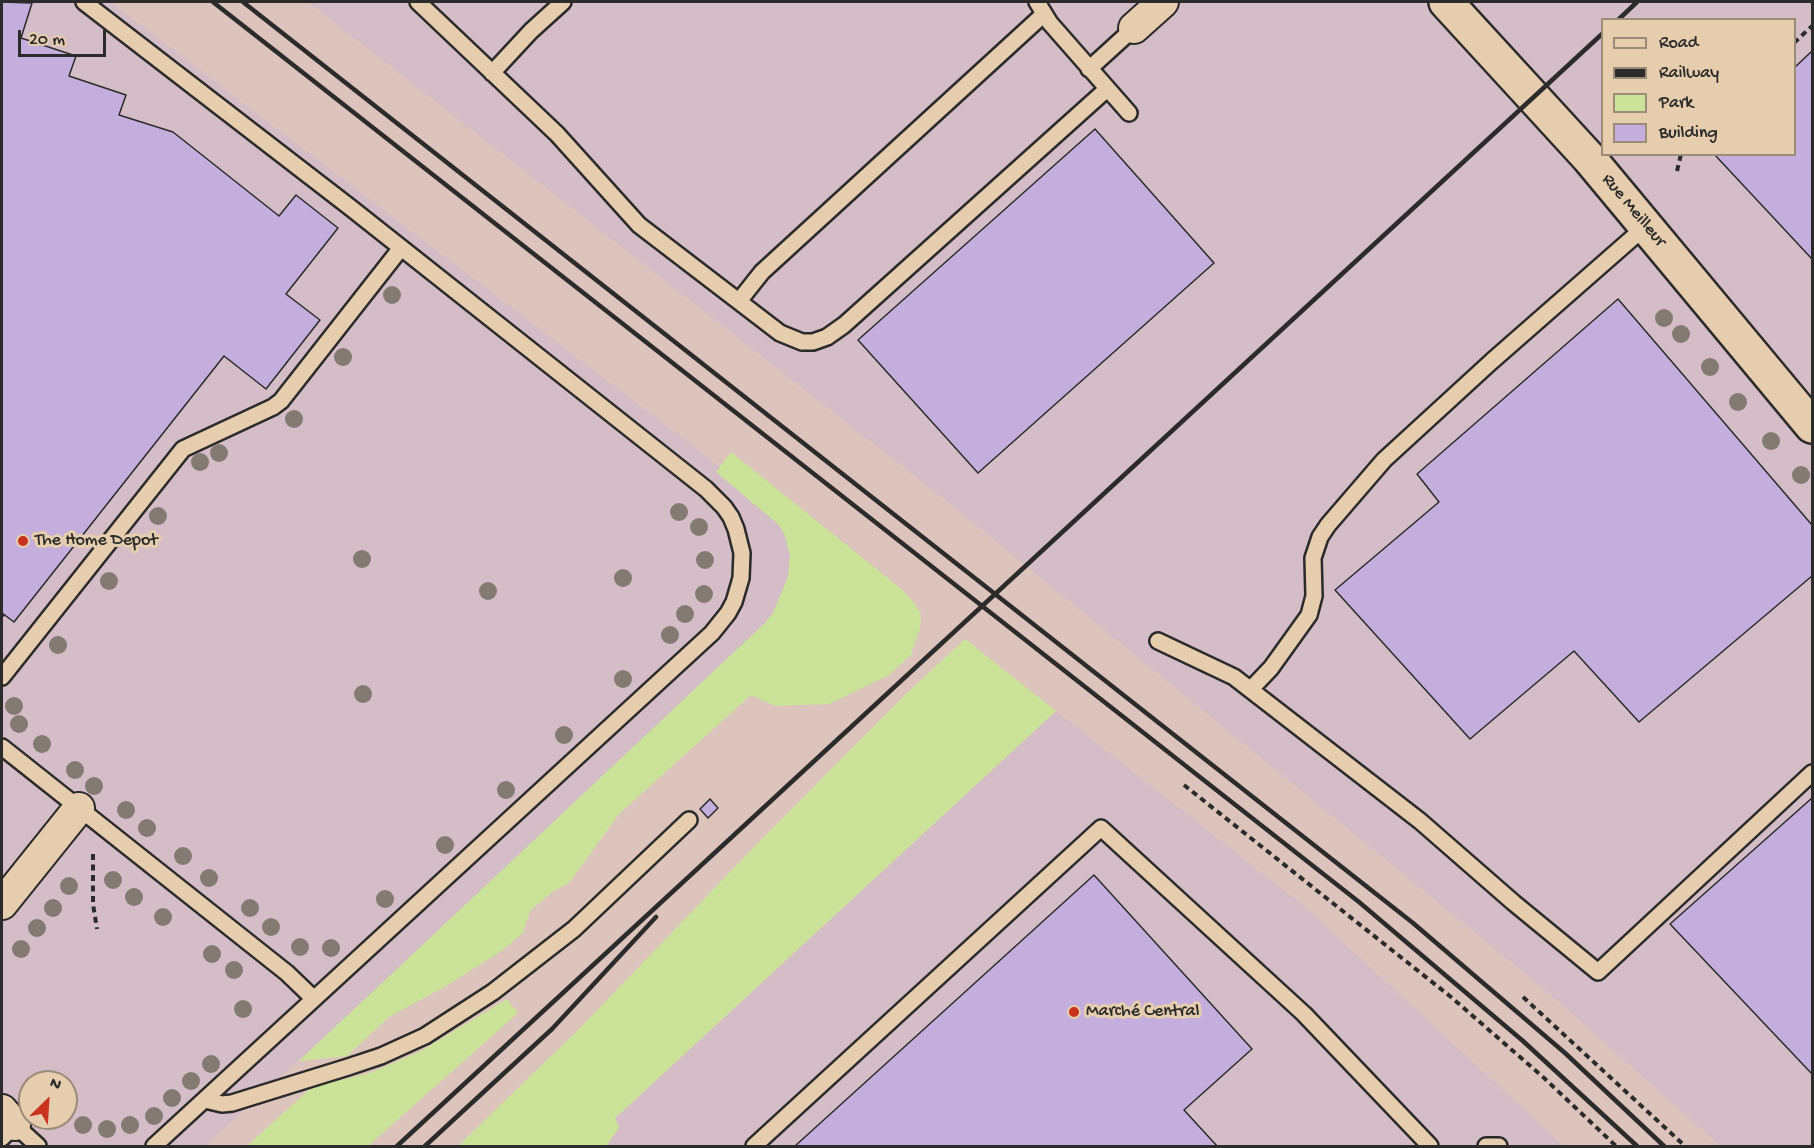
<!DOCTYPE html>
<meta charset="utf-8">
<style>
body{margin:0}
#map{position:relative;width:1814px;height:1148px;overflow:hidden;background:#dcc4bc;font-family:"Gochi Hand",sans-serif}
canvas{display:block}
.frame{position:absolute;inset:0;border:3px solid #2b2b2b;pointer-events:none}
.legend{position:absolute;left:1601px;top:18px;width:195px;height:138px;box-sizing:border-box;background:#e6cdae;border:2px solid #9b8c7a;margin:0;padding:8px 10px;list-style:none;font-size:18px;color:#2b2b2b}
.legend li{display:flex;align-items:center;gap:12px;height:30px}
.legend b{width:30px;border:2px solid #9b8c7a}
.north{position:absolute;left:18px;top:1070px;width:60px;height:60px;box-sizing:border-box;background:#e6cdae;border:2px solid #9b8c7a;border-radius:50%;rotate:25deg;font-size:16px;font-weight:700;line-height:24px;text-align:center;color:#2b2b2b}
.north::after{content:'';display:block;margin:auto;width:21px;height:27px;background:#c8321e;clip-path:polygon(50% 0,100% 100%,50% 72%,0 100%)}
.scale{position:absolute;left:18px;top:30px;width:88px;height:27px;box-sizing:border-box;border:3px solid #2b2b2b;border-top:0;padding-left:8px;font-size:18px;line-height:21px;white-space:nowrap;color:#2b2b2b;-webkit-text-stroke:4px #e6cdae;paint-order:stroke}
</style>
<div id="map">
<canvas width="1814" height="1148"></canvas>
<div class="frame"></div>
<ul class="legend">
<li><b style="height:8px;background:#e6cdae"></b>Road</li>
<li><b style="height:8px;background:#2b2b2b"></b>Railway</li>
<li><b style="height:16px;background:#cbe398"></b>Park</li>
<li><b style="height:16px;background:#c3aedd"></b>Building</li>
</ul>
<div class="north">N</div>
<div class="scale">20 m</div>
</div>
<script>
const context = document.querySelector('canvas').getContext('2d');
context.lineJoin = 'round';
function fillPath(path, color) { context.fillStyle = color; context.fill(path, 'evenodd'); }
const poly = rows => new Path2D(rows.map(r => 'M' + r).join(''));
function stroke(path, color, width, dash) { context.strokeStyle = color; context.lineWidth = width; context.lineCap = dash ? 'butt' : 'round'; context.setLineDash(dash || []); context.stroke(path); }
function label(font, color, halo, rows, align = 'center') {
  context.font = font + ' "Gochi Hand",sans-serif'; context.lineWidth = 6; context.setLineDash([]); context.textBaseline = 'middle'; context.strokeStyle = halo; context.fillStyle = color; for (const [text, x, y, turn = 0] of rows) {
    context.save(); context.translate(x, y); context.rotate((+turn || 0) * Math.PI / 180); context.textAlign = isNaN(turn) ? turn : align; if (halo) context.strokeText(text, 0, 0); context.fillText(text, 0, 0); context.restore();
  }
}
fillPath(poly([
 [2,2,111,2,844,561,205,1146,2,1146],
 [30,1082,66,1082,66,1118,30,1118],
 [308,2,1812,2,1812,1146,1720,1146,1545,990,944,499],
 [1602,20,1794,20,1794,154,1602,154],
 [1056,711,1304,906,1564,1146,606,1146,619,1128,615,1119]
]), '#d4bdc6');
fillPath(poly([
 [731,452,900,588,914,603,921,614,920,628,911,655,889,675,829,704,775,706,751,695,619,814,569,883,552,892,530,911,523,933,500,952,446,986,389,1017,347,1056,299,1061,765,623,773,613,788,577,790,555,785,536,779,525,716,472],
 [965,639,1056,711,615,1118,619,1128,606,1146,458,1146,580,1028,756,845,906,694],
 [507,999,518,1013,368,1146,247,1146,312,1087,370,1073,421,1051]
]), '#cbe398');
const building = poly([
 [2,2,32,3,21,38,76,56,69,76,126,95,119,115,173,132,279,216,296,195,338,228,286,294,320,320,266,389,224,356,14,622,2,613,2,2],
 [1812,51,1812,259,1714,154,1794,154,1794,68,1812,51],
 [1095,129,1214,263,978,473,858,340,1095,129],
 [1618,299,1812,525,1812,576,1639,722,1574,651,1470,739,1335,590,1439,502,1417,474,1618,299],
 [1812,798,1812,1074,1670,924,1812,798],
 [710,799,718,808,708,818,700,809,710,799],
 [1094,875,1252,1049,1184,1110,1217,1146,795,1146,1094,875]
]);
fillPath(building, '#c3aedd');
stroke(building, '#2b2b2b', 1.5);
const lane = poly([
 [84,2,351,208,706,489,724,507,731,517,736,529,742,553,741,578,734,602,728,613,712,633,154,1146],
 [418,2,557,134,639,225,780,333,802,342,813,342,827,337,844,325,1107,89],
 [1037,2,1050,23,1129,113],
 [1089,69,1134,28],
 [492,73,531,31,563,2],
 [739,301,762,272,1044,14],
 [1158,641,1234,677,1420,821,1514,903,1598,972,1812,773],
 [2,677,183,449,273,407,281,401,401,248],
 [1251,689,1271,668,1309,615,1314,596,1313,558,1320,537,1328,525,1384,460,1492,361,1646,226],
 [2,747,287,973,314,999],
 [205,1100,222,1104,232,1103,348,1067,381,1056,425,1036,493,992,574,929,689,820],
 [2,1138,15,1125,38,1146],
 [754,1146,1101,828,1304,1014,1430,1146],
 [1486,1146,1499,1146]
]);
const street = poly([
 [1134,28,1163,2],
 [2,904,79,808],
 [2,1110,15,1125]
]);
const secondary = poly([
 [1446,2,1589,158,1812,426]
]);
stroke(lane, '#2b2b2b', 20);
stroke(street, '#2b2b2b', 34);
stroke(secondary, '#2b2b2b', 38);
stroke(poly([
 [1794,43,1812,26],
 [1677,171,1681,154],
 [2,616,3,614],
 [1184,785,1451,997,1543,1077,1616,1146],
 [93,854,93,904,97,929],
 [1523,997,1685,1146]
]), '#2b2b2b', 4, [6, 4.5]);
stroke(lane, '#e6cdae', 15);
stroke(street, '#e6cdae', 30);
stroke(secondary, '#e6cdae', 33);
stroke(poly([
 [213,2,1359,902,1523,1041,1637,1146],
 [243,2,1413,923,1565,1053,1664,1146],
 [1618,20,1637,2],
 [397,1146,1602,34],
 [425,1146,552,1029,656,917]
]), '#2b2b2b', 4.5);
context.fillStyle = '#837a72';
for (const [x, y] of [
 [392,295],
 [1664,318],
 [1681,334],
 [343,357],
 [1710,367],
 [1738,402],
 [294,419],
 [1771,441],
 [219,453],
 [200,462],
 [1801,475],
 [679,512],
 [158,516],
 [699,527],
 [362,559],
 [705,560],
 [623,578],
 [109,581],
 [488,591],
 [704,594],
 [685,614],
 [670,635],
 [58,645],
 [623,679],
 [363,694],
 [14,706],
 [19,724],
 [564,735],
 [42,744],
 [75,770],
 [94,786],
 [506,790],
 [126,810],
 [147,828],
 [445,845],
 [183,856],
 [209,878],
 [113,880],
 [69,886],
 [134,897],
 [385,899],
 [53,908],
 [250,908],
 [163,917],
 [271,927],
 [37,928],
 [300,947],
 [331,948],
 [21,949],
 [212,954],
 [234,970],
 [243,1009],
 [211,1064],
 [191,1081],
 [172,1098],
 [154,1116],
 [83,1125],
 [130,1125],
 [107,1129]
]) { context.beginPath(); context.arc(x, y, 9, 0, 2 * Math.PI); context.fill(); }
for (const [x, y, r, color] of [
 [23,541,6,"#c8321e"],
 [1074,1012,6,"#c8321e"]
]) { const dot = new Path2D(); dot.arc(x, y, r, 0, 2 * Math.PI); context.fillStyle = color; context.fill(dot); stroke(dot, '#e6cdae', 2); }
label('18px', '#2b2b2b', '#e6cdae', [
 ["Rue Meilleur",1633,211,50]
]);
label('18px', '#2b2b2b', '#e6cdae', [
 ["The Home Depot",35,541],
 ["Marché Central",1086,1012]
], 'left');
</script>
